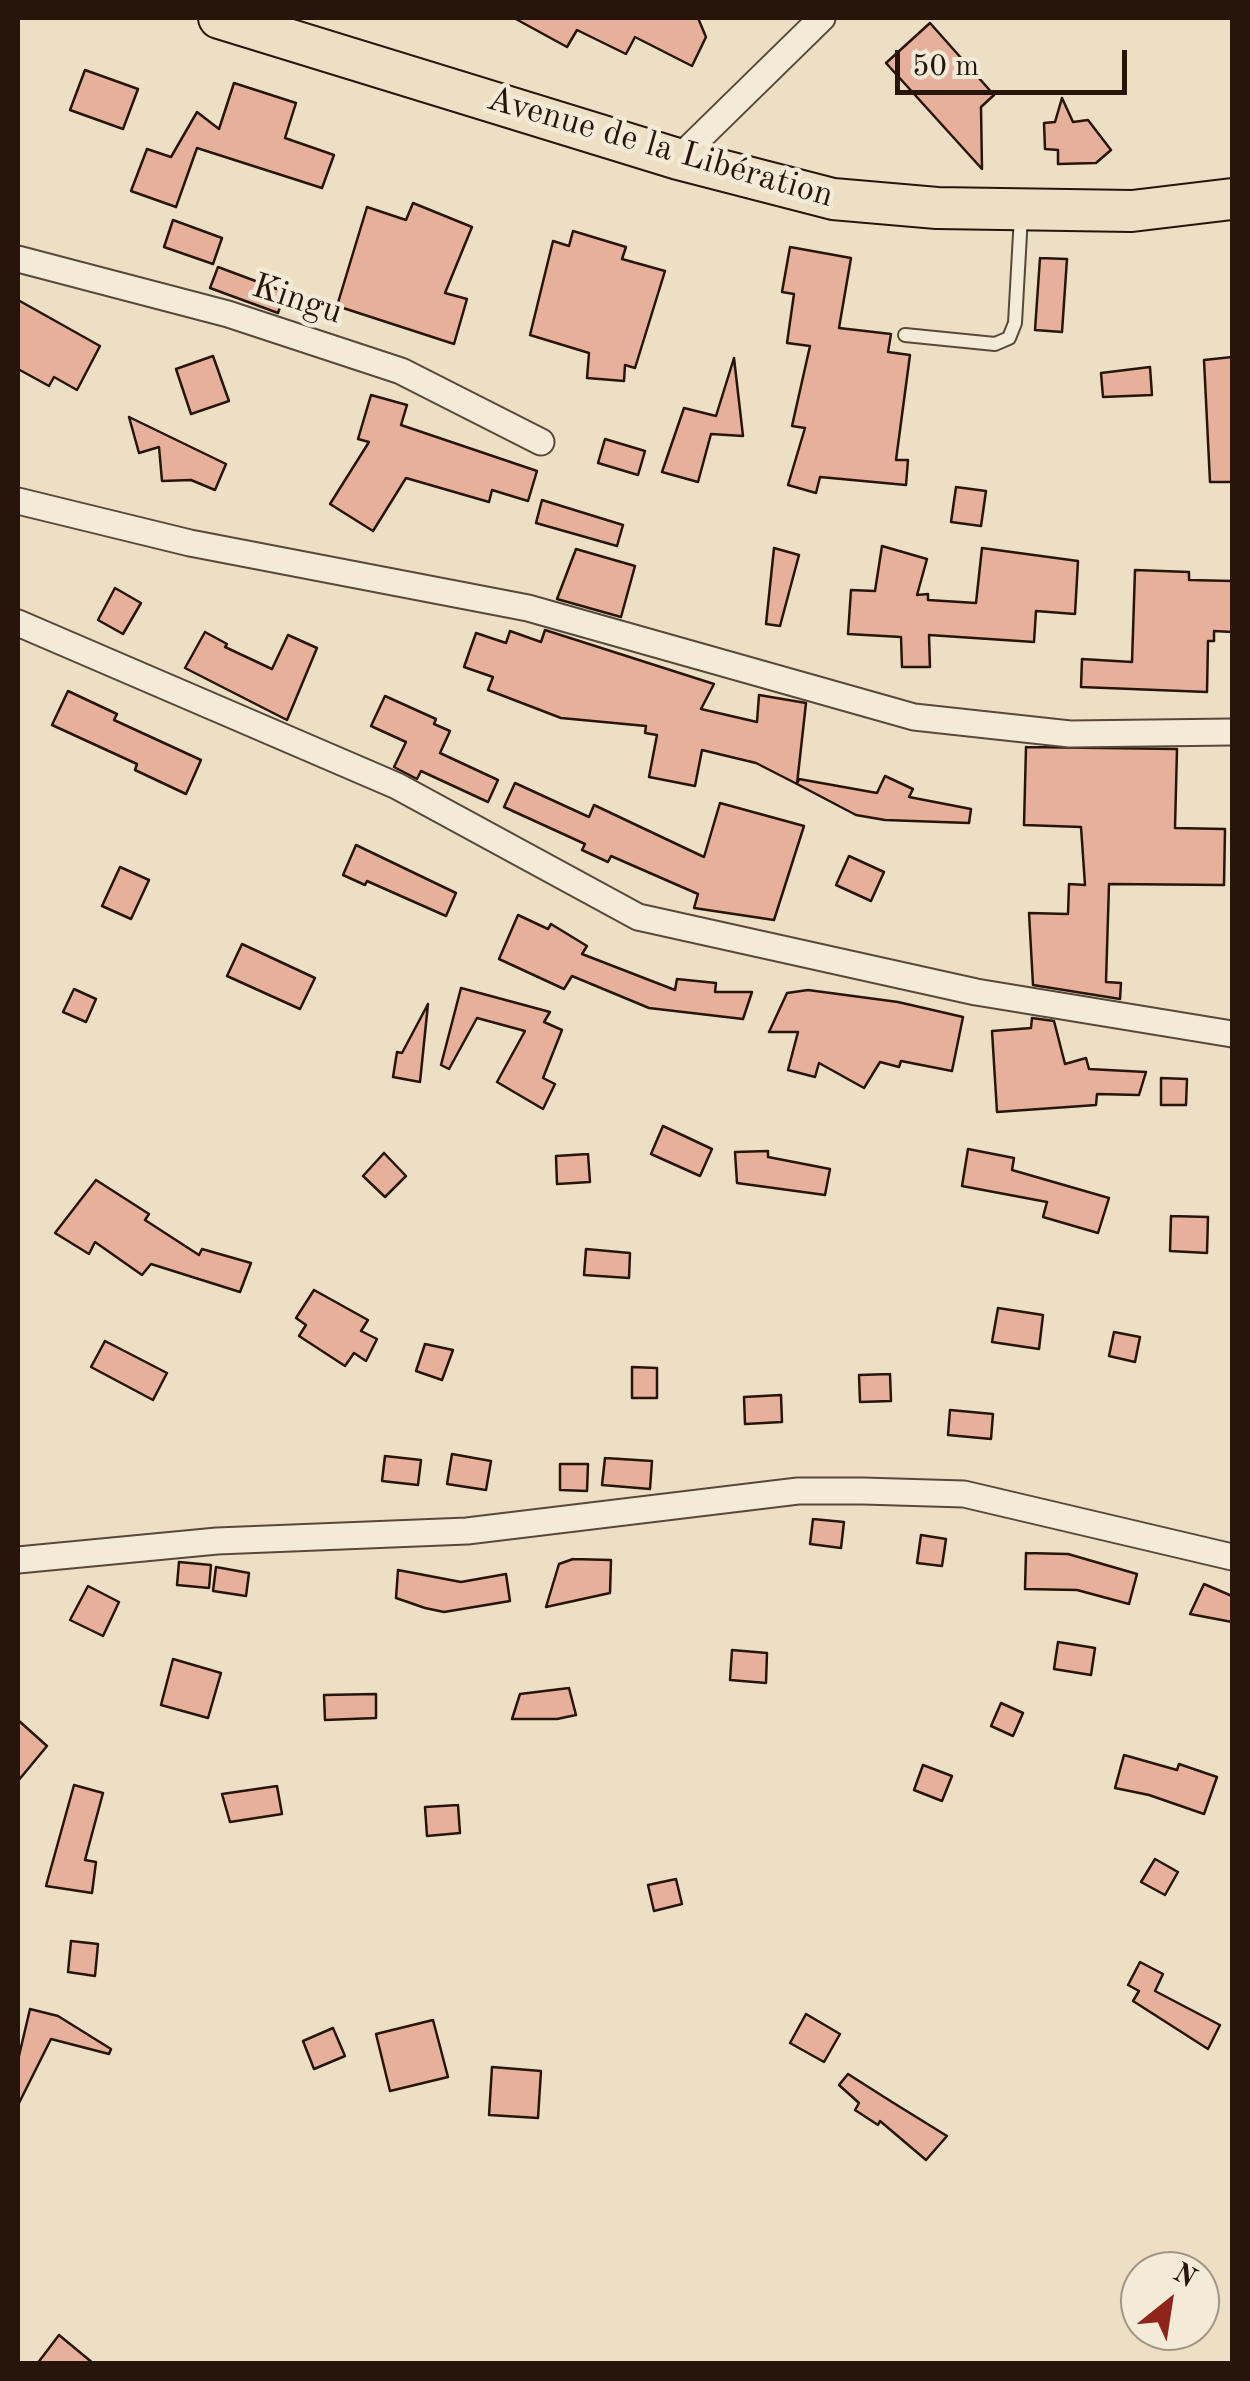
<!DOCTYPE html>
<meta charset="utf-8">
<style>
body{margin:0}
#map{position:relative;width:1250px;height:2381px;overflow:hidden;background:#eddfc3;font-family:"Old Standard TT",serif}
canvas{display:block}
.frame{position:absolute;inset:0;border:20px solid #27150c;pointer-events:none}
.north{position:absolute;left:1120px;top:2251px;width:100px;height:100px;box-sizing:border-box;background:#f3ead8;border:2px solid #a19586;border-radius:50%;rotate:30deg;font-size:28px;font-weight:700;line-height:40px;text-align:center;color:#27150c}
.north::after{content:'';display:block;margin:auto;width:35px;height:45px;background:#8f2418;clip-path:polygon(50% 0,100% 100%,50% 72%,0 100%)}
.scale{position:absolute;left:895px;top:50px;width:232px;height:45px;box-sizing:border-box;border:5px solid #27150c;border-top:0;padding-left:12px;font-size:30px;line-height:35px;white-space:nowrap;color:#27150c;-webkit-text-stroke:8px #f3ead8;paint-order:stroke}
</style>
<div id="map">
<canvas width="1250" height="2381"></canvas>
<div class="frame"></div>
<div class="north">N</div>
<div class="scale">50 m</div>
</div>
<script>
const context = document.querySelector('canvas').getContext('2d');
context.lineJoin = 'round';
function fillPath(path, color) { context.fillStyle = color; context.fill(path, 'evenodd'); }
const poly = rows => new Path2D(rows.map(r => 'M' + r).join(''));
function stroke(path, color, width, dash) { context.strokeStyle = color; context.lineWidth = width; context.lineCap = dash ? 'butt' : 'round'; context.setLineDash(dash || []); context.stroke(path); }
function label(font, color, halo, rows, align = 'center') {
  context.font = font + ' "Old Standard TT",serif'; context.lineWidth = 9; context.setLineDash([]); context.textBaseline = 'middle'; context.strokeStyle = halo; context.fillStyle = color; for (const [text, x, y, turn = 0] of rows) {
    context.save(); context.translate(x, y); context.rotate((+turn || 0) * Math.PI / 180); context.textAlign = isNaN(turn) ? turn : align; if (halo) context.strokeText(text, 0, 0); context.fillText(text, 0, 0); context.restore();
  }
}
const building = poly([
 [514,18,698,18,706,37,692,66,635,37,626,54,577,30,567,47,514,18],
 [930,23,994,95,981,107,982,169,886,63,930,23],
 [85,70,138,89,123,129,70,110,85,70],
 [234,83,296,103,285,138,334,155,322,188,197,148,176,207,131,191,147,149,171,157,197,112,219,129,234,83],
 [1062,98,1073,122,1088,120,1111,150,1096,163,1058,164,1058,150,1045,149,1044,123,1055,122,1062,98],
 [413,203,472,227,445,293,467,299,454,344,337,306,367,207,406,220,413,203],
 [173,220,222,238,213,264,164,247,173,220],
 [573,231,626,247,622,259,665,271,635,368,625,365,624,381,587,378,589,353,530,335,553,241,569,246,573,231],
 [790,247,851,258,839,328,891,334,888,352,910,355,896,460,908,460,906,485,820,477,816,493,788,485,805,428,792,426,810,346,787,343,794,294,782,292,790,247],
 [1040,258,1067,259,1062,332,1035,330,1040,258],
 [218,267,285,292,278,313,210,288,218,267],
 [18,300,100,346,77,390,54,377,49,386,18,369,18,300],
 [213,356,229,401,191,414,176,369,213,356],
 [1232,357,1232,482,1210,482,1204,360,1232,357],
 [734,358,743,436,711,434,698,482,662,472,684,408,716,416,734,358],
 [1150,367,1152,395,1103,397,1101,373,1150,367],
 [371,395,407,405,401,425,537,471,528,501,492,490,489,502,406,478,373,531,330,504,369,442,358,439,371,395],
 [129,417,226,464,215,490,191,480,162,481,159,447,139,453,129,417],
 [605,439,645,451,638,475,598,463,605,439],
 [956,487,986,491,981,526,951,522,956,487],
 [542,500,623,525,617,546,536,523,542,500],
 [882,546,927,559,917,595,928,594,928,600,976,603,982,548,1078,561,1075,614,1036,611,1034,642,929,635,930,667,902,667,901,637,848,634,851,590,875,591,882,546],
 [774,548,799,555,780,626,766,624,774,548],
 [576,549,635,566,621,617,557,599,576,549],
 [1135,570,1189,572,1189,580,1232,581,1232,632,1214,631,1214,641,1208,641,1207,692,1081,687,1082,659,1132,662,1135,570],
 [115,588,141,603,123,634,98,620,115,588],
 [545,630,714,684,701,709,757,722,759,695,806,703,797,784,756,763,702,750,695,786,649,777,657,735,645,733,646,726,561,718,488,690,493,677,464,667,476,633,506,643,510,631,541,642,545,630],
 [205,632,227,644,225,647,272,669,288,635,317,648,287,720,185,668,205,632],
 [68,691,117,714,114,720,201,760,186,794,135,770,137,764,52,725,68,691],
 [385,696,436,719,434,724,450,731,440,753,498,780,488,802,421,771,417,779,394,767,406,742,371,726,385,696],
 [1026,747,1177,749,1175,828,1225,829,1224,885,1109,884,1106,982,1121,983,1120,999,1033,985,1029,913,1068,914,1069,884,1085,885,1081,827,1024,825,1026,747],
 [885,776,913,789,909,797,971,809,969,823,885,820,856,815,797,784,799,779,877,793,885,776],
 [515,783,589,817,594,805,704,857,720,803,804,826,774,920,694,908,698,894,611,856,608,862,582,850,585,844,504,807,515,783],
 [356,845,456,893,446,916,367,881,365,885,343,875,356,845],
 [849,856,884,872,871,901,836,885,849,856],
 [120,867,149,880,131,919,102,906,120,867],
 [518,915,548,929,551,924,587,946,582,954,675,990,677,979,716,983,715,992,752,992,743,1019,649,1008,572,976,564,989,499,959,518,915],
 [242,944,315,978,300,1009,227,976,242,944],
 [461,988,550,1012,544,1022,562,1030,543,1078,555,1084,543,1109,497,1082,525,1031,477,1018,449,1069,441,1065,461,988],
 [74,989,96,999,86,1022,63,1012,74,989],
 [808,990,898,1002,963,1017,952,1071,901,1061,899,1067,880,1062,864,1088,819,1063,815,1077,788,1070,798,1032,769,1032,787,993,808,990],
 [428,1004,420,1082,393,1077,397,1052,402,1053,428,1004],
 [1032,1018,1054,1021,1065,1064,1086,1058,1089,1069,1146,1072,1139,1095,1097,1094,1096,1105,997,1112,992,1031,1031,1028,1032,1018],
 [1161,1078,1187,1079,1186,1105,1161,1105,1161,1078],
 [663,1126,712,1149,700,1176,651,1154,663,1126],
 [968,1149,1014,1158,1012,1170,1109,1198,1098,1233,1043,1217,1047,1202,962,1186,968,1149],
 [768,1151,768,1157,830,1169,825,1195,737,1183,735,1152,768,1151],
 [384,1153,406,1176,385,1197,363,1176,384,1153],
 [588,1154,590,1182,557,1184,556,1156,588,1154],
 [96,1180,149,1214,145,1220,199,1255,202,1249,251,1263,240,1292,151,1264,142,1275,95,1242,89,1254,55,1233,96,1180],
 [1171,1216,1208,1217,1207,1253,1170,1251,1171,1216],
 [586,1249,630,1253,629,1278,584,1275,586,1249],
 [314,1290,368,1320,361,1331,377,1339,366,1361,354,1353,345,1366,299,1336,306,1325,296,1318,314,1290],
 [998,1308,1043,1315,1039,1349,992,1342,998,1308],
 [1114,1332,1140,1337,1135,1362,1109,1356,1114,1332],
 [105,1341,167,1373,153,1400,91,1367,105,1341],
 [425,1344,453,1350,442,1380,416,1371,425,1344],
 [632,1367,657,1368,657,1398,632,1398,632,1367],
 [890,1374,891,1401,860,1402,859,1375,890,1374],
 [781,1395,782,1422,745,1424,744,1397,781,1395],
 [950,1410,993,1414,991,1439,948,1435,950,1410],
 [452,1454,491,1461,486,1490,447,1484,452,1454],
 [385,1456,421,1460,418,1485,382,1481,385,1456],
 [605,1458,652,1461,650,1489,602,1485,605,1458],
 [560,1464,588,1464,587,1491,560,1490,560,1464],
 [813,1519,844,1522,841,1548,810,1544,813,1519],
 [921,1535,946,1539,942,1566,917,1563,921,1535],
 [1026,1553,1068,1554,1137,1574,1129,1604,1077,1590,1025,1589,1026,1553],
 [573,1559,611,1560,610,1593,546,1607,559,1564,573,1559],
 [179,1562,211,1565,209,1588,177,1585,179,1562],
 [216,1567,249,1573,246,1596,213,1591,216,1567],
 [398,1570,461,1582,506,1574,510,1601,444,1612,425,1608,396,1598,398,1570],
 [1204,1584,1232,1596,1232,1622,1190,1614,1204,1584],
 [88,1586,119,1602,103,1636,70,1620,88,1586],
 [1058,1642,1095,1648,1091,1675,1054,1669,1058,1642],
 [732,1650,767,1653,766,1683,730,1680,732,1650],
 [173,1659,221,1673,208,1718,161,1705,173,1659],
 [569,1688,576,1715,557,1719,512,1719,520,1694,569,1688],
 [376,1694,376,1718,325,1720,324,1695,376,1694],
 [1001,1703,1023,1713,1013,1736,991,1726,1001,1703],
 [18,1720,47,1746,18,1781,18,1720],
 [1124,1755,1177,1770,1179,1764,1217,1777,1204,1814,1149,1795,1115,1788,1124,1755],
 [923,1765,952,1776,942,1801,914,1790,923,1765],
 [74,1785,103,1793,85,1860,96,1862,92,1893,46,1886,74,1785],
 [277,1786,282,1814,230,1822,222,1794,277,1786],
 [458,1805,460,1833,427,1836,425,1807,458,1805],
 [1155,1859,1178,1872,1165,1895,1141,1882,1155,1859],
 [676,1879,682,1904,654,1911,648,1885,676,1879],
 [71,1941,98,1944,95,1976,68,1972,71,1941],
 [1140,1962,1163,1974,1155,1991,1220,2025,1208,2049,1133,2001,1139,1991,1128,1985,1140,1962],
 [30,2009,58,2016,111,2049,109,2054,51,2039,18,2105,18,2060,30,2009],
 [806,2014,840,2034,824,2062,790,2043,806,2014],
 [433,2020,448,2077,390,2091,376,2034,433,2020],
 [333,2028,345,2056,314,2069,303,2041,333,2028],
 [492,2067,541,2071,538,2118,489,2115,492,2067],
 [848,2074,892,2102,947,2136,926,2160,880,2121,878,2125,855,2110,859,2103,839,2085,848,2074],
 [59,2335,94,2364,37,2364,59,2335]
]);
fillPath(building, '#e7b09a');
stroke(building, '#27150c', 2.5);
const service = poly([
 [905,335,995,344,1009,338,1015,323,1021,216]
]);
const minor = poly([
 [678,159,822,18],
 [18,259,228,314,401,371,541,442],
 [18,501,190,543,528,608,914,717,1070,734,1232,732],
 [18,623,397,786,638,917,976,992,1232,1034],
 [18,1560,217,1541,467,1531,798,1491,863,1491,964,1494,1232,1557]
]);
const trunk = poly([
 [219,18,678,159,833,199,937,208,1132,211,1232,199]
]);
stroke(service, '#58483a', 16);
stroke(minor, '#58483a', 29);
stroke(trunk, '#27150c', 44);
stroke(service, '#f3ead8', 12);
stroke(minor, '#f3ead8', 25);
stroke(trunk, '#eddfc3', 40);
label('35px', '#27150c', '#f3ead8', [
 ["Avenue de la Libération",660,148,16],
 ["Kingu",297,300,18]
]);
</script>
